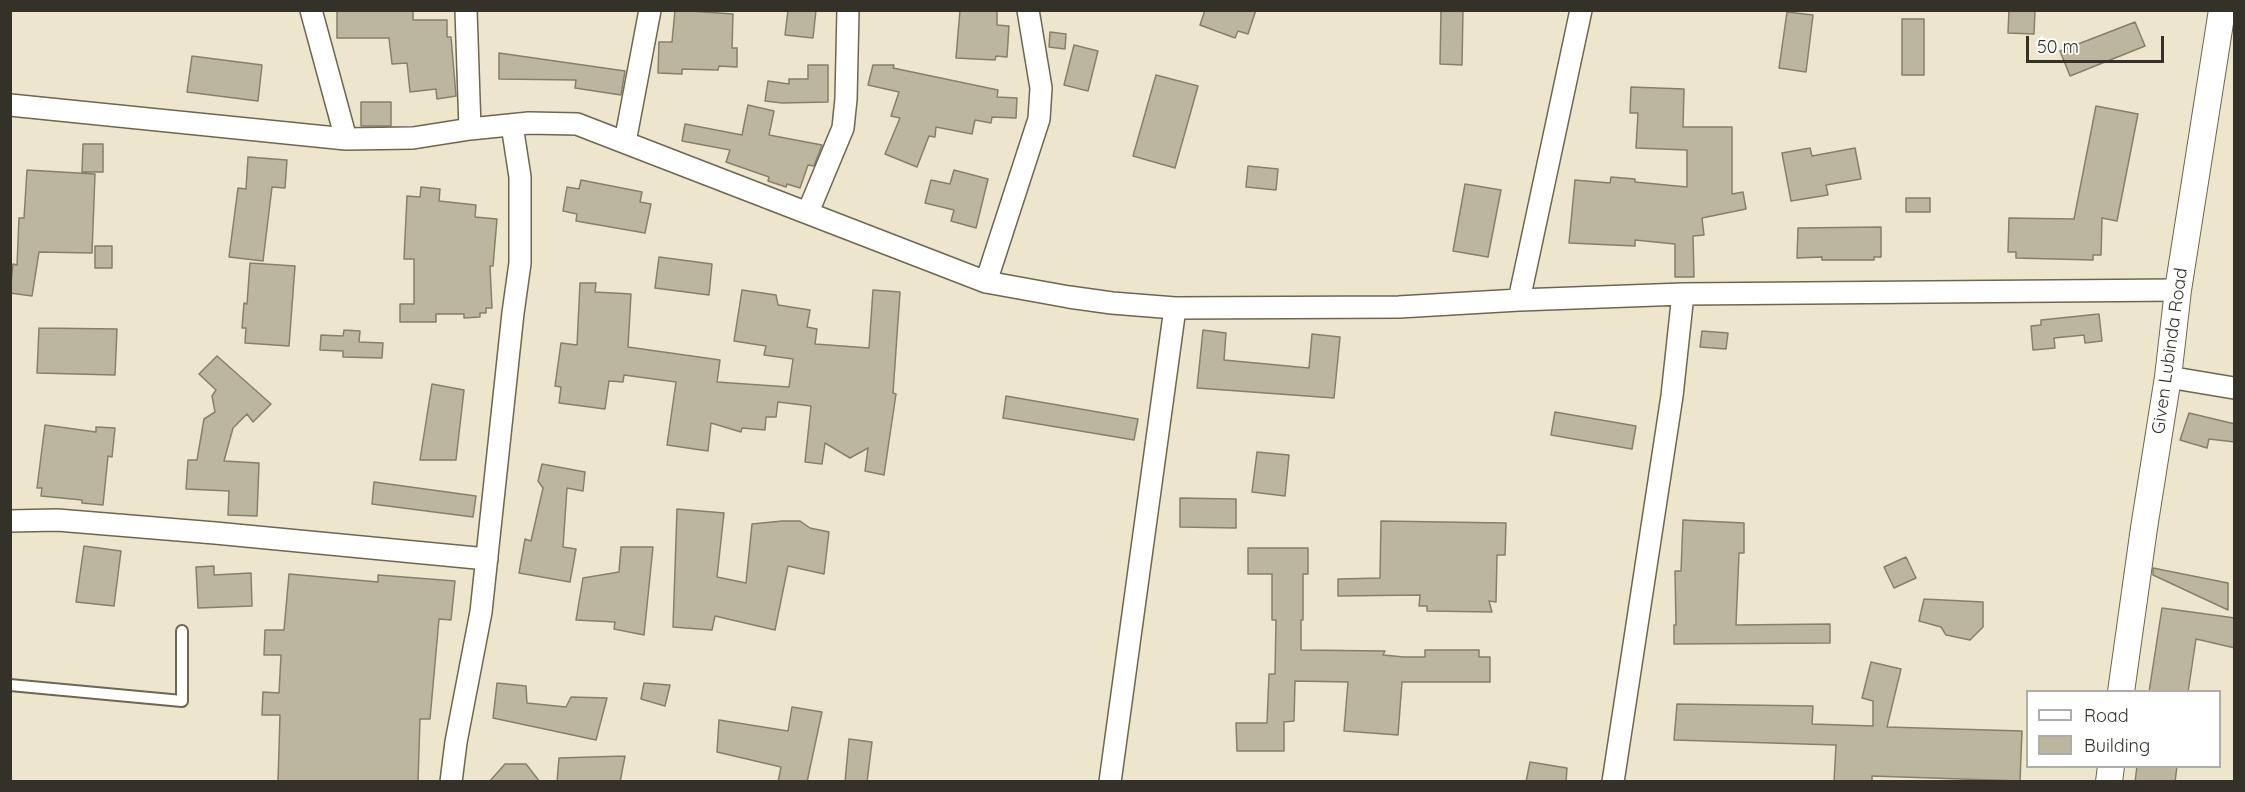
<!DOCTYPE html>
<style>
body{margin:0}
#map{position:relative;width:2245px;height:792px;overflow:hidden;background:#ede6cd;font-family:Quicksand,sans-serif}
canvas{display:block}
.frame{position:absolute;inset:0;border:12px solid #343228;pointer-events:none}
.legend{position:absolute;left:2026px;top:690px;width:195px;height:78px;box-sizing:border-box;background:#fff;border:2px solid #aeada9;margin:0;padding:8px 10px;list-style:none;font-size:18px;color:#343228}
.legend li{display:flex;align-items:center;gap:12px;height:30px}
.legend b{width:30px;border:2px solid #aeada9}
.scale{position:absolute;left:2026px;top:36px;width:138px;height:27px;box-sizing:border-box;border:3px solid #343228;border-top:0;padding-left:8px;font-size:18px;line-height:21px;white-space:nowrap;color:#343228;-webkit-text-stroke:4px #fff;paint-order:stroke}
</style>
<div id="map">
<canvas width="2245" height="792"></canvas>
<div class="frame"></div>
<ul class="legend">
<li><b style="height:8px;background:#fff"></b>Road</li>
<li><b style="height:16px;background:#bdb69f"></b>Building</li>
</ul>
<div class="scale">50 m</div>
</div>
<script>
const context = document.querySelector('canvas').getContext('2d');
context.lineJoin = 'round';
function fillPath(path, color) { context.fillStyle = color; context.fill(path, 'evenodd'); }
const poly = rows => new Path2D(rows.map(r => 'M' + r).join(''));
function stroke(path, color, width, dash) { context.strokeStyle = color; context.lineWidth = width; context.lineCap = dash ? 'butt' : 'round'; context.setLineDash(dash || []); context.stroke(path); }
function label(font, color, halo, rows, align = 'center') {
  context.font = font + ' Quicksand,sans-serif'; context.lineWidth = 4.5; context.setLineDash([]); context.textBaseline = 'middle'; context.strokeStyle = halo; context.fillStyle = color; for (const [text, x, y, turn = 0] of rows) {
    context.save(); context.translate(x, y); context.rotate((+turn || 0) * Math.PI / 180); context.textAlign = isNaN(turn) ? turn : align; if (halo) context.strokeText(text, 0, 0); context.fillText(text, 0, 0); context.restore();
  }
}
const building = poly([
 [337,10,413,11,413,20,447,20,447,37,451,37,456,96,437,99,436,89,410,92,407,63,392,64,389,38,337,38,337,10],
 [675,10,733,14,732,48,737,48,737,67,719,66,718,70,682,69,682,74,658,73,659,42,672,42,675,10],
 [788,10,816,10,813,38,785,35,788,10],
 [960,10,997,10,997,25,1009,26,1007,57,996,56,995,60,956,58,960,10],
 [1205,10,1256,10,1248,34,1238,31,1235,38,1200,25,1205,10],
 [1441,10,1463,10,1462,65,1440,64,1441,10],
 [2009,10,2035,10,2034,34,2008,33,2009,10],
 [1787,12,1813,15,1806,72,1779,68,1787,12],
 [1902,19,1924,19,1924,75,1902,75,1902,19],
 [2135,22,2145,46,2070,76,2060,51,2135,22],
 [1050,32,1066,34,1065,49,1049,47,1050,32],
 [1074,45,1098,51,1088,91,1064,85,1074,45],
 [499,53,625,71,621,95,575,88,576,80,499,79,499,53],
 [192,56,262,65,258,101,187,92,192,56],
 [808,65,828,65,828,102,782,103,765,101,768,81,789,84,789,79,808,79,808,65],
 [873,65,894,65,893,68,998,90,997,97,1017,98,1016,118,992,117,991,123,975,120,972,134,936,127,935,137,929,136,917,167,885,154,900,118,891,116,899,92,868,85,873,65],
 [1156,75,1198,86,1175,168,1133,156,1156,75],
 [1631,87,1684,89,1683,127,1732,127,1732,194,1743,192,1746,209,1702,218,1704,235,1693,236,1694,277,1675,277,1675,244,1635,240,1635,246,1569,243,1575,180,1610,183,1611,177,1635,179,1635,182,1687,187,1687,150,1636,148,1638,113,1630,113,1631,87],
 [361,102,391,102,391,126,361,126,361,102],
 [748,105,774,111,769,135,822,145,814,166,808,165,800,188,787,184,786,187,768,181,769,177,726,162,730,150,682,141,685,124,742,135,748,105],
 [2096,106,2138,114,2117,221,2102,218,2101,255,2093,255,2093,260,2016,258,2016,252,2008,252,2009,218,2074,219,2096,106],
 [83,144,103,144,103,172,82,172,83,144],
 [1810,148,1812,156,1855,148,1861,179,1826,185,1828,195,1791,201,1782,153,1810,148],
 [248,157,287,160,285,188,272,187,263,261,229,257,238,188,246,189,248,157],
 [1248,166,1278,169,1276,190,1246,187,1248,166],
 [27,170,95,174,92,253,39,252,32,296,10,293,13,264,17,265,19,218,24,218,27,170],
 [954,170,988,179,976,228,951,221,954,210,925,203,931,180,950,184,954,170],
 [581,180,642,192,640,202,651,204,645,233,576,221,577,214,563,211,567,187,579,189,581,180],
 [1465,184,1501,190,1488,257,1453,251,1465,184],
 [421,187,440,189,439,201,476,205,475,217,497,219,493,266,490,266,492,308,486,308,486,313,480,313,480,317,464,318,464,314,436,314,436,322,400,322,400,304,414,304,414,259,404,259,407,196,420,197,421,187],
 [1906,198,1930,198,1930,212,1906,212,1906,198],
 [1881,227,1881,257,1874,257,1874,260,1822,260,1822,257,1797,258,1798,228,1881,227],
 [95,246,112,246,112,268,95,268,95,246],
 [659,257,712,264,709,295,655,288,659,257],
 [250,263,295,266,289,346,245,343,246,328,242,328,244,303,247,304,250,263],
 [580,283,596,283,595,292,631,294,628,347,720,360,717,382,789,387,793,359,764,355,766,346,734,341,742,290,776,295,778,305,810,310,807,327,817,329,815,344,869,348,873,290,900,292,893,393,896,394,884,475,865,471,868,448,850,458,825,443,822,464,805,462,811,406,778,402,776,417,766,417,765,430,742,428,741,432,711,423,708,451,667,445,676,382,624,375,623,382,609,381,605,409,559,403,561,387,555,386,561,343,577,345,580,283],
 [2099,314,2102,341,2085,343,2084,335,2054,338,2055,348,2033,350,2031,326,2041,325,2041,320,2099,314],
 [39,328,117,329,115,375,37,373,39,328],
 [344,330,360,331,359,342,383,343,382,358,343,357,343,351,320,350,321,335,343,336,344,330],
 [1203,330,1226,333,1224,360,1309,368,1312,334,1340,337,1334,398,1197,388,1203,330],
 [1702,331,1728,333,1726,349,1700,347,1702,331],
 [217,356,271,404,253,422,247,414,233,428,224,461,259,463,257,516,228,515,229,491,186,489,188,460,197,460,204,419,215,412,212,396,216,390,199,374,217,356],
 [432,384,464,390,456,460,420,460,432,384],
 [1006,396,1138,419,1134,440,1003,418,1006,396],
 [1555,412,1636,426,1632,449,1551,435,1555,412],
 [2189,413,2235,424,2235,442,2209,439,2207,448,2180,440,2189,413],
 [45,425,96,432,96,427,115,428,112,457,108,456,103,505,82,503,82,500,41,496,42,488,37,488,45,425],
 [1257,452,1289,455,1285,496,1252,492,1257,452],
 [542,464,585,472,583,491,567,488,563,547,576,549,570,582,519,573,525,539,531,541,543,488,538,481,542,464],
 [374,482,476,496,473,517,372,504,374,482],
 [1180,498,1236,499,1236,528,1180,527,1180,498],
 [677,509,724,513,717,577,746,583,752,524,782,521,800,521,810,528,829,532,824,574,788,566,775,630,715,616,712,630,673,627,677,509],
 [1683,520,1744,523,1744,553,1739,553,1736,625,1830,624,1830,643,1674,644,1674,625,1676,625,1675,571,1681,571,1683,520],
 [1381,521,1506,523,1505,555,1497,555,1496,602,1489,601,1492,612,1427,611,1427,606,1419,606,1420,595,1338,596,1338,579,1380,578,1381,521],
 [84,546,121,551,114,606,76,602,84,546],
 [621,547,653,547,644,635,614,629,615,622,576,620,583,578,619,572,621,547],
 [1248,548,1308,548,1308,574,1303,574,1303,620,1301,620,1301,650,1385,651,1383,655,1404,657,1425,657,1425,650,1479,650,1479,657,1490,657,1490,682,1402,682,1398,735,1344,731,1348,682,1295,681,1294,721,1284,722,1284,751,1237,751,1236,723,1267,723,1269,674,1275,674,1276,620,1272,620,1272,574,1248,574,1248,548],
 [1906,557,1916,578,1894,588,1884,567,1906,557],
 [214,566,214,575,251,573,252,606,198,608,196,567,214,566],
 [2153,568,2228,583,2228,610,2153,575,2153,568],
 [289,574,378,582,378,575,455,581,451,620,439,619,430,719,420,719,418,782,278,782,280,715,262,715,263,692,279,693,281,655,264,655,265,630,284,630,289,574],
 [1924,599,1983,602,1983,627,1970,640,1946,635,1941,627,1919,621,1924,599],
 [2162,608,2235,618,2235,648,2196,639,2188,692,2149,692,2162,608],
 [1871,662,1901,669,1887,727,2022,731,2020,781,1872,776,1872,782,1834,782,1836,745,1674,740,1677,704,1813,706,1812,724,1873,726,1873,701,1862,698,1871,662],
 [497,683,526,686,527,703,566,707,571,697,607,698,596,740,493,718,497,683],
 [644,683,670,685,665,706,641,699,644,683],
 [792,707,822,712,807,782,778,782,781,767,717,752,719,720,788,731,792,707],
 [849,739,872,742,867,782,845,782,849,739],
 [625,756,620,782,557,782,559,758,625,756],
 [1530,762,1567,768,1566,782,1526,782,1530,762],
 [505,764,526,764,540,782,489,782,505,764],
 [2137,766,2177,766,2175,782,2135,782,2137,766]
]);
fillPath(building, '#bdb69f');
stroke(building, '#86806a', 1.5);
const service = poly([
 [10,685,182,701,182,631]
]);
const minor = poly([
 [311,10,346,139],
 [466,10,470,129],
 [10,105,346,139,413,138,470,129,529,123,577,124,986,282,1069,297,1112,303,1175,308,1399,307,1519,300,1683,294,2178,290],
 [625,142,650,10],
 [808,212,843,128,846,99,848,10],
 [986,282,1039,119,1041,88,1028,10],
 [1519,300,1581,10],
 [2168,377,2234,388],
 [10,521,57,520,215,533,487,559],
 [451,782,456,742,481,612,513,313,520,263,520,177,512,125],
 [1110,782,1175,308],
 [1613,782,1672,396,1683,294]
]);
const tertiary = poly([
 [2121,692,2144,528,2168,377,2178,290,2222,10],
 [2109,782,2111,766]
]);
stroke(service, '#6d6751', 14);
stroke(minor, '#6d6751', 24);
stroke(tertiary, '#6d6751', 28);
stroke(service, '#fff', 10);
stroke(minor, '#fff', 21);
stroke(tertiary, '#fff', 26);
label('18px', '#343228', '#fff', [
 ["Given Lubinda Road",2170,351,-82]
]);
</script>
